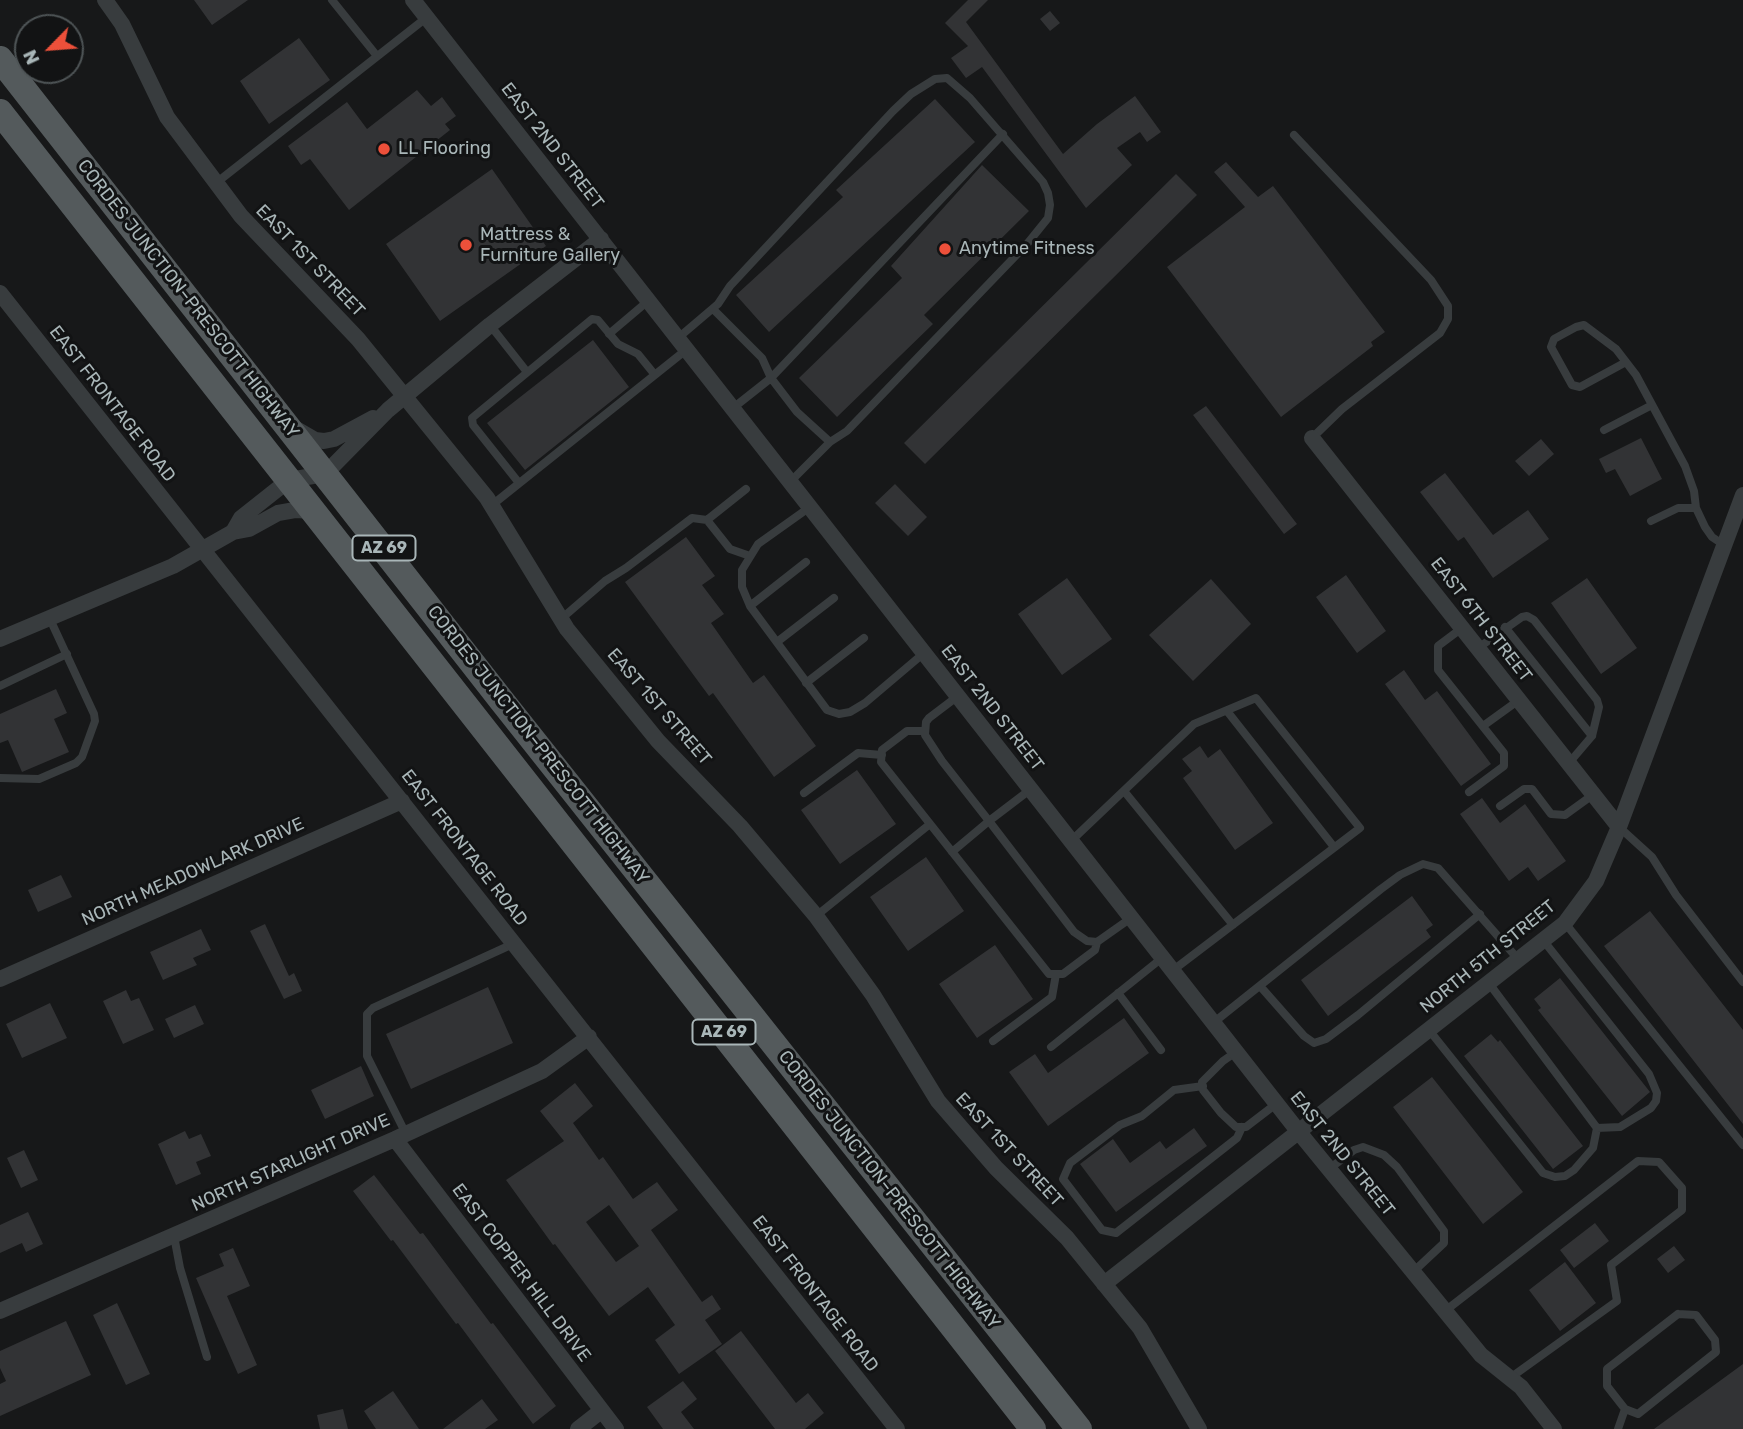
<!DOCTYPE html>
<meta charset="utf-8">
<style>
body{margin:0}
#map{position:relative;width:1743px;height:1429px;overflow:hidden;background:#171819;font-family:Rubik,sans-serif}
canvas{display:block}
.north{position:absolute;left:14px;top:14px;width:70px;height:70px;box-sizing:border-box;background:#121314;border:2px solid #4e5456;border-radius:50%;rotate:245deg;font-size:19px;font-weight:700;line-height:28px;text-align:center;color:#a9b6b8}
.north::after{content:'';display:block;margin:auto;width:24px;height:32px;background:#ed503a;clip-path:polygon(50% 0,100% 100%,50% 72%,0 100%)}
</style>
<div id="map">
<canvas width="1743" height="1429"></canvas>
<div class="north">N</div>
</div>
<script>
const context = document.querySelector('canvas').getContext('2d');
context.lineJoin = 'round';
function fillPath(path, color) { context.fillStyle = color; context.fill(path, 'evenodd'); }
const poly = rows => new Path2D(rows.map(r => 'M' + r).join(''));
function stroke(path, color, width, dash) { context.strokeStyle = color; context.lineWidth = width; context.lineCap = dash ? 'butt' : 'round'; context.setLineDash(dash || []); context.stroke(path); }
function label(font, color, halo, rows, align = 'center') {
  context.font = font + ' Rubik,sans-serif'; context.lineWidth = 6; context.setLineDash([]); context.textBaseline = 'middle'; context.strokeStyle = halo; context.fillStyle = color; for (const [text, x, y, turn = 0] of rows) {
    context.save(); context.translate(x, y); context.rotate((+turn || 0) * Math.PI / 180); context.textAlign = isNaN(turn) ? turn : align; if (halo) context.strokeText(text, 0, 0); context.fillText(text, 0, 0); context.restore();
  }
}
fillPath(poly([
 [194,0,248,0,212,25],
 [968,0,988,0,966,22,1063,154,1097,124,1135,96,1161,132,1147,142,1140,132,1117,148,1132,165,1086,208,982,67,966,78,951,58,968,46,945,23],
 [1050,11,1060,23,1050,31,1040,19],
 [299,38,330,80,269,124,240,81],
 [417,90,431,106,442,97,456,116,445,124,450,130,349,210,310,159,301,165,288,146,347,102,367,129],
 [935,99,975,142,769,332,736,295,843,197,836,190],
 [1226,162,1258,197,1273,186,1385,332,1371,342,1373,346,1281,417,1167,267,1245,207,1214,172],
 [982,165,1029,211,924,315,933,324,837,417,799,378,902,278,891,266],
 [492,169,546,246,440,321,386,244],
 [1176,174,1197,195,925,464,904,443],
 [593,340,629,387,525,470,487,423],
 [1206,406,1297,524,1284,534,1193,415],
 [1641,438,1662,479,1630,496,1615,469,1606,473,1599,459],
 [1541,439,1554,454,1529,476,1515,461],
 [1445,473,1493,535,1528,510,1549,539,1493,578,1464,537,1458,541,1420,492],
 [895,484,927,517,908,536,875,503],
 [686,537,715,576,702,585,724,614,711,623,753,683,764,675,816,746,774,777,713,693,709,696,625,582],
 [1346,575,1386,631,1357,653,1316,597],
 [1067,578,1112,639,1062,675,1018,614],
 [1587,578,1637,648,1601,674,1551,603],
 [1211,579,1251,624,1193,681,1149,635],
 [1404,670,1425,700,1437,691,1491,764,1461,786,1385,684],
 [56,689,67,713,54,719,69,752,22,772,8,740,0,743,0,714],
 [1200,746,1208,758,1220,749,1273,823,1235,850,1183,778,1192,771,1182,759],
 [857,770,896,824,840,864,801,810],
 [1482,798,1500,823,1525,804,1566,861,1538,881,1528,867,1509,881,1460,814],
 [926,857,964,911,908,951,870,897],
 [61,875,72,897,38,912,28,890],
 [1412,896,1433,925,1426,930,1431,937,1328,1016,1301,980],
 [1650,911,1743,1030,1743,1124,1604,946],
 [265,924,289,976,294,973,302,991,284,999,250,931],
 [201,929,211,950,193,958,197,965,163,980,150,952],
 [995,945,1033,999,977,1038,939,984],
 [1560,978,1650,1092,1622,1116,1538,1010,1541,1008,1534,999],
 [488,987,513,1043,411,1089,386,1034],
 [126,990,131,1001,139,998,154,1030,123,1044,103,1001],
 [50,1003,67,1038,22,1058,6,1024],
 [195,1005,204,1024,174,1038,165,1019],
 [1124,1018,1149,1053,1048,1126,1009,1072,1035,1054,1048,1073],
 [1491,1034,1498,1042,1500,1040,1583,1146,1553,1169,1464,1056],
 [361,1066,374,1096,325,1119,311,1090],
 [1432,1077,1523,1192,1483,1224,1393,1107],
 [575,1083,593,1106,573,1123,599,1160,603,1157,633,1199,657,1182,678,1210,651,1230,702,1302,712,1295,721,1309,705,1320,722,1344,679,1374,655,1340,675,1325,648,1287,609,1316,555,1244,553,1245,506,1180,564,1141,540,1111],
 [609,1205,639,1246,616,1262,586,1222],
 [1194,1128,1207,1146,1116,1212,1080,1164,1113,1139,1130,1163,1160,1141,1166,1149],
 [185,1131,189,1139,201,1134,211,1156,196,1162,201,1174,176,1185,158,1144],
 [24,1150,38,1180,21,1188,7,1158],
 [374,1175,420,1234,423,1233,491,1324,493,1323,556,1406,533,1424,458,1323,456,1324,393,1240,391,1241,353,1191],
 [28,1212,43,1244,26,1252,22,1243,0,1253,0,1225],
 [1595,1223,1609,1241,1574,1268,1560,1250],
 [1674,1246,1685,1260,1668,1273,1657,1259],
 [233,1248,250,1286,227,1296,257,1365,238,1374,196,1278,224,1266,219,1254],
 [1565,1262,1596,1303,1560,1331,1529,1290],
 [117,1303,150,1374,126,1385,93,1315],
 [66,1321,91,1375,0,1416,0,1384,6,1381,0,1368,0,1351],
 [741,1331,796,1403,808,1393,824,1413,805,1429,775,1429,715,1351],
 [1743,1364,1743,1429,1654,1429],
 [683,1381,697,1399,681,1412,694,1429,663,1429,647,1407],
 [393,1391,419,1429,376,1429,364,1411],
 [482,1399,498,1420,485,1429,443,1429],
 [343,1409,348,1429,320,1429,317,1415]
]), '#323335');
stroke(poly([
 [332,0,377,56],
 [1294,135,1431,280,1448,306,1448,319,1440,333,1342,409,1312,438],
 [216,183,426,18],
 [713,309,762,358,771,378,797,412,830,442],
 [490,325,527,372],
 [609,334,648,301],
 [678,338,718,304,730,286,893,111,911,94,935,79,947,78,970,98,1043,182,1048,193,1050,205,1048,218,1027,244,847,431,830,442,790,482],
 [1626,362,1580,387,1572,385,1551,347,1554,339,1576,327,1584,325,1616,349,1636,375,1685,466,1694,491,1696,508,1705,527,1712,537,1724,545],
 [733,408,771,378,1003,134],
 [1604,430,1652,405],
 [519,483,473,425,472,418,592,319,598,320,618,344,638,354,655,375],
 [492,505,686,350],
 [810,507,758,544,742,570,742,587,750,606,827,710,839,714,850,712,865,703,924,653],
 [707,520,746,489],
 [1651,521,1678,508,1696,508],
 [750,606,806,562],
 [561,619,605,581,626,568,692,518,707,520,730,549,750,556],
 [1505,627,1592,736],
 [1462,628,1438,646,1438,670,1504,753,1504,766,1469,792],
 [777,642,834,598],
 [1478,648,1522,617,1527,616,1534,620,1597,700,1599,707,1592,736,1569,763],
 [806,683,864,638],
 [0,686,67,654],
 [1227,711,1334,847],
 [1483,726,1519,700],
 [925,731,907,731,882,750,881,762,1049,974,1063,974,1095,950,1097,942],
 [0,778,39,779,76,763,82,757,95,721,94,714,49,617],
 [1031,789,989,821,1074,932,1087,941,1097,942,1131,918],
 [1124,791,1233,925],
 [804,793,858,753,882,755],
 [1500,806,1524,789,1532,789,1551,814,1565,815,1594,794],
 [1619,827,1652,857,1676,895,1743,982],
 [1071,841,1194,724,1256,698,1360,828,1172,971],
 [952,852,989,821,942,761,925,735,926,722,929,718,958,696],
 [816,916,930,824],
 [1565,923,1743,1145],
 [1543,940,1649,1074,1657,1093,1656,1101,1651,1108,1620,1127,1597,1128],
 [1260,986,1304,1036,1314,1043,1326,1039,1358,1015,1480,914],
 [1118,993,1161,1050],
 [1213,1023,1381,889,1400,875,1423,864,1438,868,1518,959],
 [1429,1030,1543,1173,1555,1177,1565,1176,1574,1170,1593,1148,1597,1128,1488,982],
 [993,1041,1052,997,1056,974],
 [1051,1047,1162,958],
 [1236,1052,1223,1061,1202,1082,1203,1090,1221,1113,1236,1127,1246,1127,1276,1104],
 [1203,1086,1174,1090,1142,1116,1120,1125,1070,1163,1063,1179,1102,1230,1116,1233,1237,1138,1242,1127],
 [406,1134,367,1056,367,1014,373,1008,515,943],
 [1329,1169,1354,1150,1363,1147,1384,1155,1397,1167,1444,1231,1444,1243,1413,1272],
 [174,1236,180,1268,207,1357],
 [1445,1311,1638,1161,1659,1162,1682,1188,1682,1210,1611,1265,1617,1301,1510,1378],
 [1678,1314,1696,1315,1715,1340,1716,1352,1638,1414,1625,1409,1607,1386,1607,1369,1678,1314],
 [1618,1429,1625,1409]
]), '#383c3e', 8);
stroke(poly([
 [105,0,122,24,167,117,241,216,358,339,487,498,567,629,658,741,740,826,816,916,873,995,938,1101,996,1168,1067,1238,1140,1328,1199,1429],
 [413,0,1298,1131,1481,1355,1521,1387,1554,1429],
 [0,293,897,1429],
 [296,429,315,440,324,441,334,439,373,418],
 [1312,438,1619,827],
 [233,532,241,518,289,480,325,474,388,410,490,325,601,239],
 [0,639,173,566,233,532,249,529,278,513,295,510,314,511],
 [0,979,402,801],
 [395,1139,616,1429],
 [1104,1284,1565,923,1596,881,1619,827,1743,495],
 [0,1311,395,1139,542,1071,589,1037],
 [578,1429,601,1411]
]), '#383c3e', 16);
stroke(poly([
 [0,59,502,701,1079,1429],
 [0,112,1033,1429]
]), '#545a5c', 26);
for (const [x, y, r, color] of [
 [384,149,7,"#ed503a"],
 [466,245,7,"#ed503a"],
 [945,249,7,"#ed503a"]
]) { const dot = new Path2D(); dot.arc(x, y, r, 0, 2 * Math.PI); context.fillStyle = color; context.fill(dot); stroke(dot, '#121314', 2.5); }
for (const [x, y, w] of [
 [384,548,63],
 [724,1032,63]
]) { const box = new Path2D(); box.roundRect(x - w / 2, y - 12.5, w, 25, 5); context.fillStyle = '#121314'; context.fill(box); stroke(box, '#a9b6b8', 2); }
label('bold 16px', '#a9b6b8', null, [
 ["AZ 69",384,548],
 ["AZ 69",724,1032]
]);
label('18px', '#a9b6b8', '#121314', [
 ["EAST 2ND STREET",552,146,52],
 ["EAST 1ST STREET",310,261,46],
 ["CORDES JUNCTION–PRESCOTT HIGHWAY",188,299,52],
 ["EAST FRONTAGE ROAD",112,404,52],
 ["EAST 6TH STREET",1481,620,52],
 ["EAST 1ST STREET",659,707,49],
 ["EAST 2ND STREET",992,708,52],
 ["CORDES JUNCTION–PRESCOTT HIGHWAY",538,745,52],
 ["EAST FRONTAGE ROAD",464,848,52],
 ["NORTH MEADOWLARK DRIVE",193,872,-24],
 ["NORTH 5TH STREET",1488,957,-39],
 ["EAST 1ST STREET",1009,1150,47],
 ["EAST 2ND STREET",1342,1154,51],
 ["NORTH STARLIGHT DRIVE",291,1163,-24],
 ["CORDES JUNCTION–PRESCOTT HIGHWAY",889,1190,52],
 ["EAST COPPER HILL DRIVE",521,1273,53],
 ["EAST FRONTAGE ROAD",815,1294,52]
]);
label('18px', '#a9b6b8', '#121314', [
 ["LL Flooring",398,149],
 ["Mattress &",480,235],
 ["Furniture Gallery",480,256],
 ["Anytime Fitness",959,249]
], 'left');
</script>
